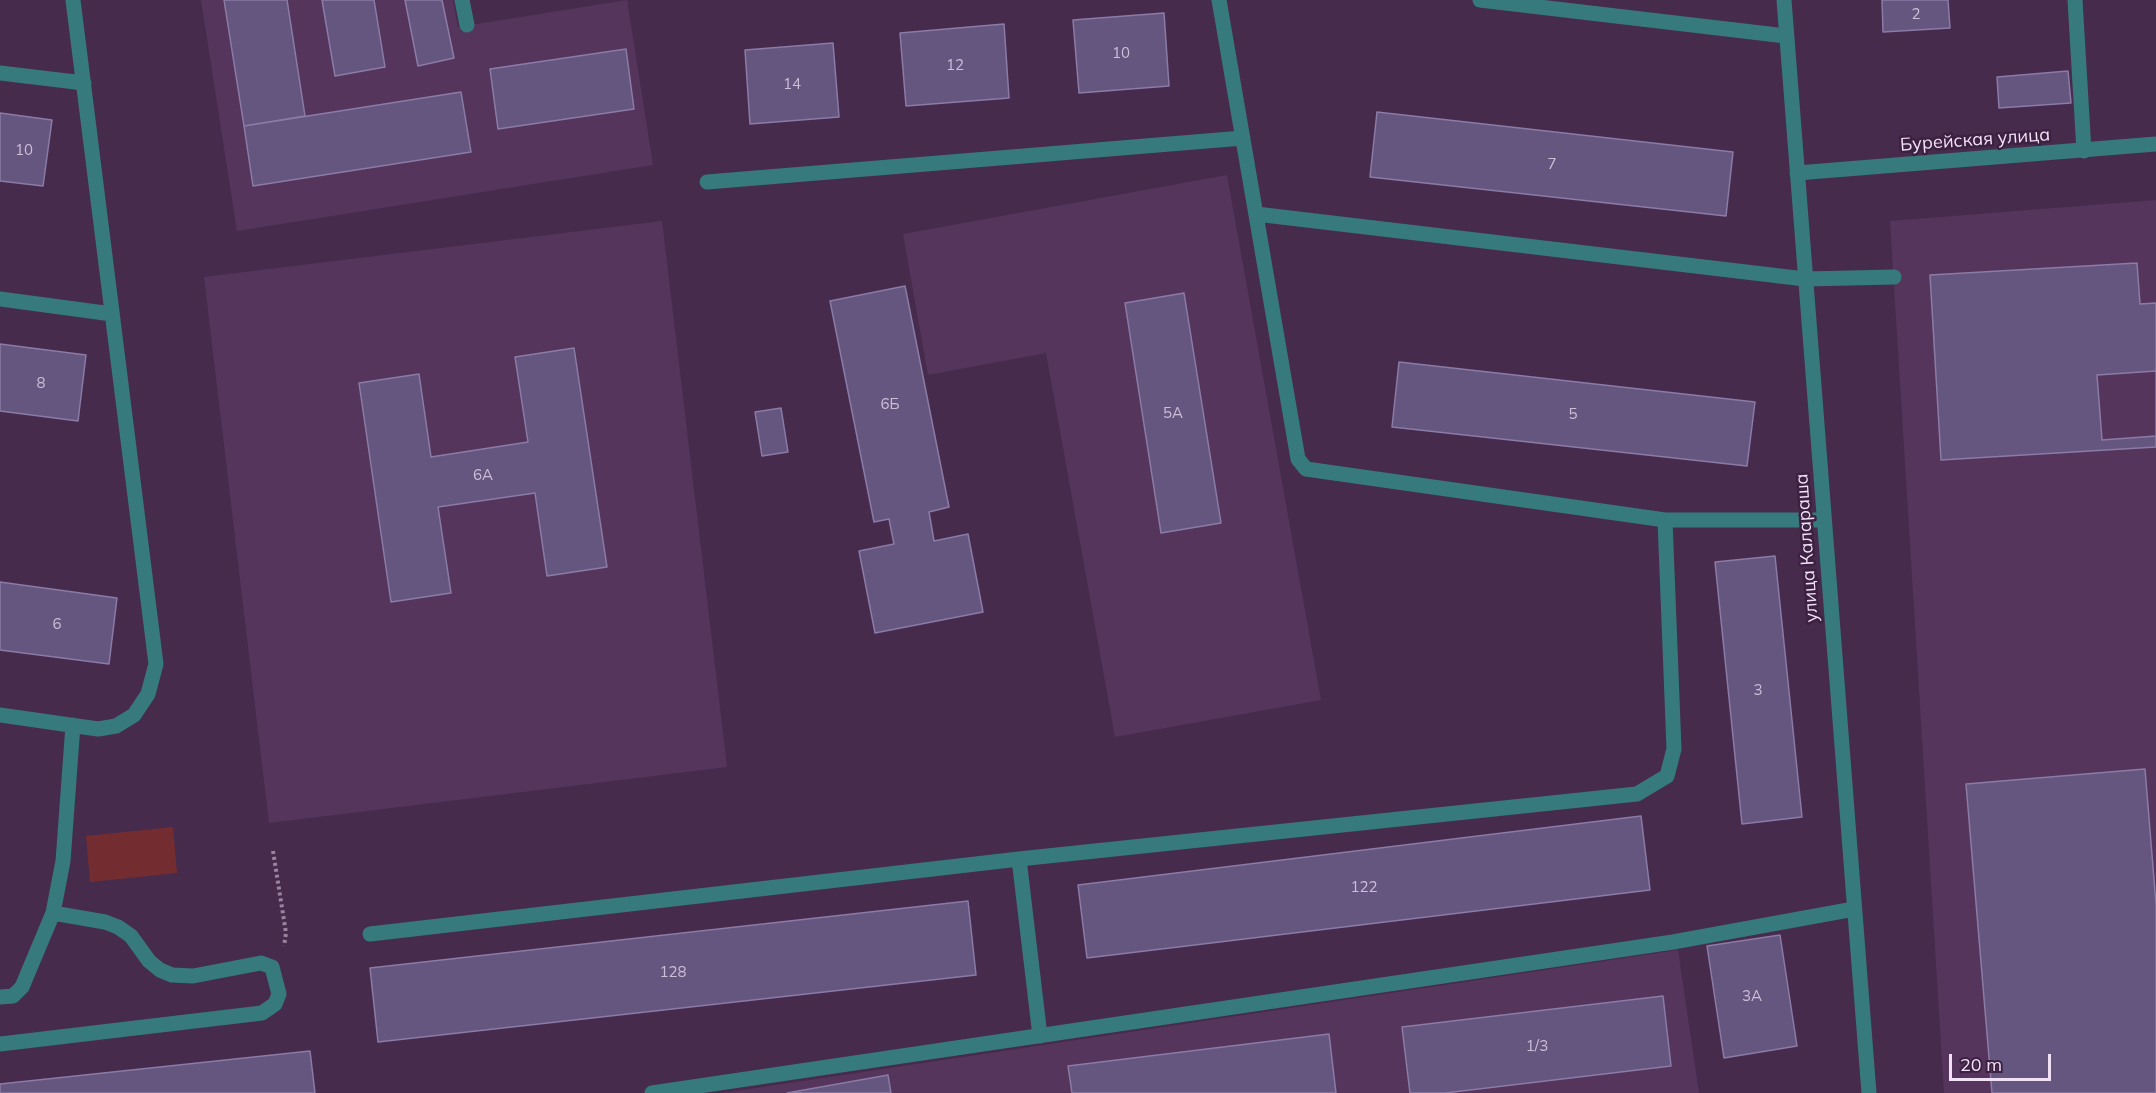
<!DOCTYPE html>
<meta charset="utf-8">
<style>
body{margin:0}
#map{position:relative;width:2156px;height:1093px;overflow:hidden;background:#472b4d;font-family:Mulish,sans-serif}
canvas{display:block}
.scale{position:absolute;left:1949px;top:1054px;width:102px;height:27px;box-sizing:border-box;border:3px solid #f2e1f6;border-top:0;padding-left:8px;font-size:18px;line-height:21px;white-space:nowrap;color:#f2e1f6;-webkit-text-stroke:4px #3c2142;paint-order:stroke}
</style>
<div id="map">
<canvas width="2156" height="1093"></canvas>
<div class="scale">20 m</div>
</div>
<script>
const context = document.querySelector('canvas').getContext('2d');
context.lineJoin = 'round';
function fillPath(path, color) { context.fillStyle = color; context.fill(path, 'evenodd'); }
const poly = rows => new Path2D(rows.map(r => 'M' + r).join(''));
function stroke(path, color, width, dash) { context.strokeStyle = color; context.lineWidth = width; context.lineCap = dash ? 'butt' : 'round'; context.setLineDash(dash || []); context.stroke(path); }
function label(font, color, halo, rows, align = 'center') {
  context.font = font + ' Mulish,sans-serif'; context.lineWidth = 5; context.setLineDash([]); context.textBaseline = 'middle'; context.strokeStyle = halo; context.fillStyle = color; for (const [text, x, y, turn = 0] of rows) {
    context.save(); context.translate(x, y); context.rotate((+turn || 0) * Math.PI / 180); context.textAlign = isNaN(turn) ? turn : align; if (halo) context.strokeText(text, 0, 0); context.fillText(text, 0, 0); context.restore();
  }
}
fillPath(poly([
 [201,0,453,0,458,27,627,0,653,165,237,231],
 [1227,175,1321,700,1115,737,1046,353,928,375,903,234],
 [2156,200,2156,1093,1944,1093,1890,221],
 [662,221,727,767,269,823,204,277],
 [1678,950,1699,1093,723,1093]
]), '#56355c');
fillPath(poly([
 [173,827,177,873,90,882,86,836]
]), '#732d30');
const building = poly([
 [224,0,287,0,305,116,244,126,224,0],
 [322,0,374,0,385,67,335,76,322,0],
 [405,0,442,0,454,58,418,66,405,0],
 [1882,0,1948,0,1950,28,1883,32,1882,0],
 [1164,13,1169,86,1079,93,1073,20,1164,13],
 [1004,24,1009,98,906,106,900,33,1004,24],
 [833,43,839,117,750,124,745,50,833,43],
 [626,49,634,109,498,129,490,69,626,49],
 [2068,71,2071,103,1999,108,1997,77,2068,71],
 [461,92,471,152,253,186,244,126,461,92],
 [1377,112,1733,152,1726,216,1370,177,1377,112],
 [0,113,52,120,43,186,0,181,0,113],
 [2137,263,2140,304,2156,303,2156,447,1941,460,1930,275,2137,263],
 [905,286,949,507,929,512,934,541,968,534,983,612,875,633,859,551,894,544,889,519,874,522,830,301,905,286],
 [1184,293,1221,523,1161,533,1125,303,1184,293],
 [0,344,86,355,78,421,0,411,0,344],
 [574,348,607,567,547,576,535,493,438,507,451,593,391,602,359,383,419,374,431,457,528,442,515,357,574,348],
 [1399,362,1755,402,1747,466,1392,427,1399,362],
 [2156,371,2156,436,2102,440,2097,375,2156,371],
 [781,408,788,452,762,456,755,412,781,408],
 [1775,556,1802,817,1742,824,1715,562,1775,556],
 [0,582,117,598,109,664,0,650,0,582],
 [2145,769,2156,904,2156,1093,1992,1093,1966,784,2145,769],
 [1641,816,1650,890,1087,958,1078,885,1641,816],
 [968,901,976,975,378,1042,370,968,968,901],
 [1780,935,1797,1046,1724,1058,1707,946,1780,935],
 [1663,996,1671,1066,1445,1093,1410,1093,1402,1027,1663,996],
 [1329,1034,1336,1093,1072,1093,1068,1066,1329,1034],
 [310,1051,315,1093,0,1093,0,1084,310,1051],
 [888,1075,891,1093,787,1093,888,1075]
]);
fillPath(building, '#65567f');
stroke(building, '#8b7ba7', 1.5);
stroke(poly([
 [273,851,286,933,284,946]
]), '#99839e', 4, [3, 3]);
stroke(poly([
 [462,0,467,25],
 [1219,0,1298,459,1306,469,1665,520,1824,520],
 [1480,0,1786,36],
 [2075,0,2084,151],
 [0,73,84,83],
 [1797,173,2156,144],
 [707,182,1243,138],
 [1256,214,1805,279,1894,277],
 [0,299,112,314],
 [0,715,98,729,116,726,134,715,148,694,156,664,73,0],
 [1019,859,1040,1036],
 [370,934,1019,859,1637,794,1667,776,1674,749,1665,520],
 [0,997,13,996,22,987,53,913,63,861,73,725],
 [0,1044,262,1013,275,1004,279,994,272,967,261,963,193,976,172,975,160,970,149,961,131,936,118,927,105,922,53,913],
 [652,1093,1673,942,1854,909]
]), '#367a7e', 15);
stroke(poly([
 [1784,0,1869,1093]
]), '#367a7e', 15);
label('15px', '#cfbed8', null, [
 ["2",1916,14],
 ["10",1121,53],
 ["12",955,65],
 ["14",792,84],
 ["10",24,150],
 ["7",1552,164],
 ["8",41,383],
 ["6Б",890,404],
 ["5А",1173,413],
 ["5",1573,414],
 ["6А",483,475],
 ["6",57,624],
 ["3",1758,690],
 ["122",1364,887],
 ["128",673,972],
 ["3А",1752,996],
 ["1/3",1537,1046]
]);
label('18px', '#f2e1f6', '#3c2142', [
 ["Бурейская улица",1975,140,-4],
 ["улица Калараша",1807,548,-94]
]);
</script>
